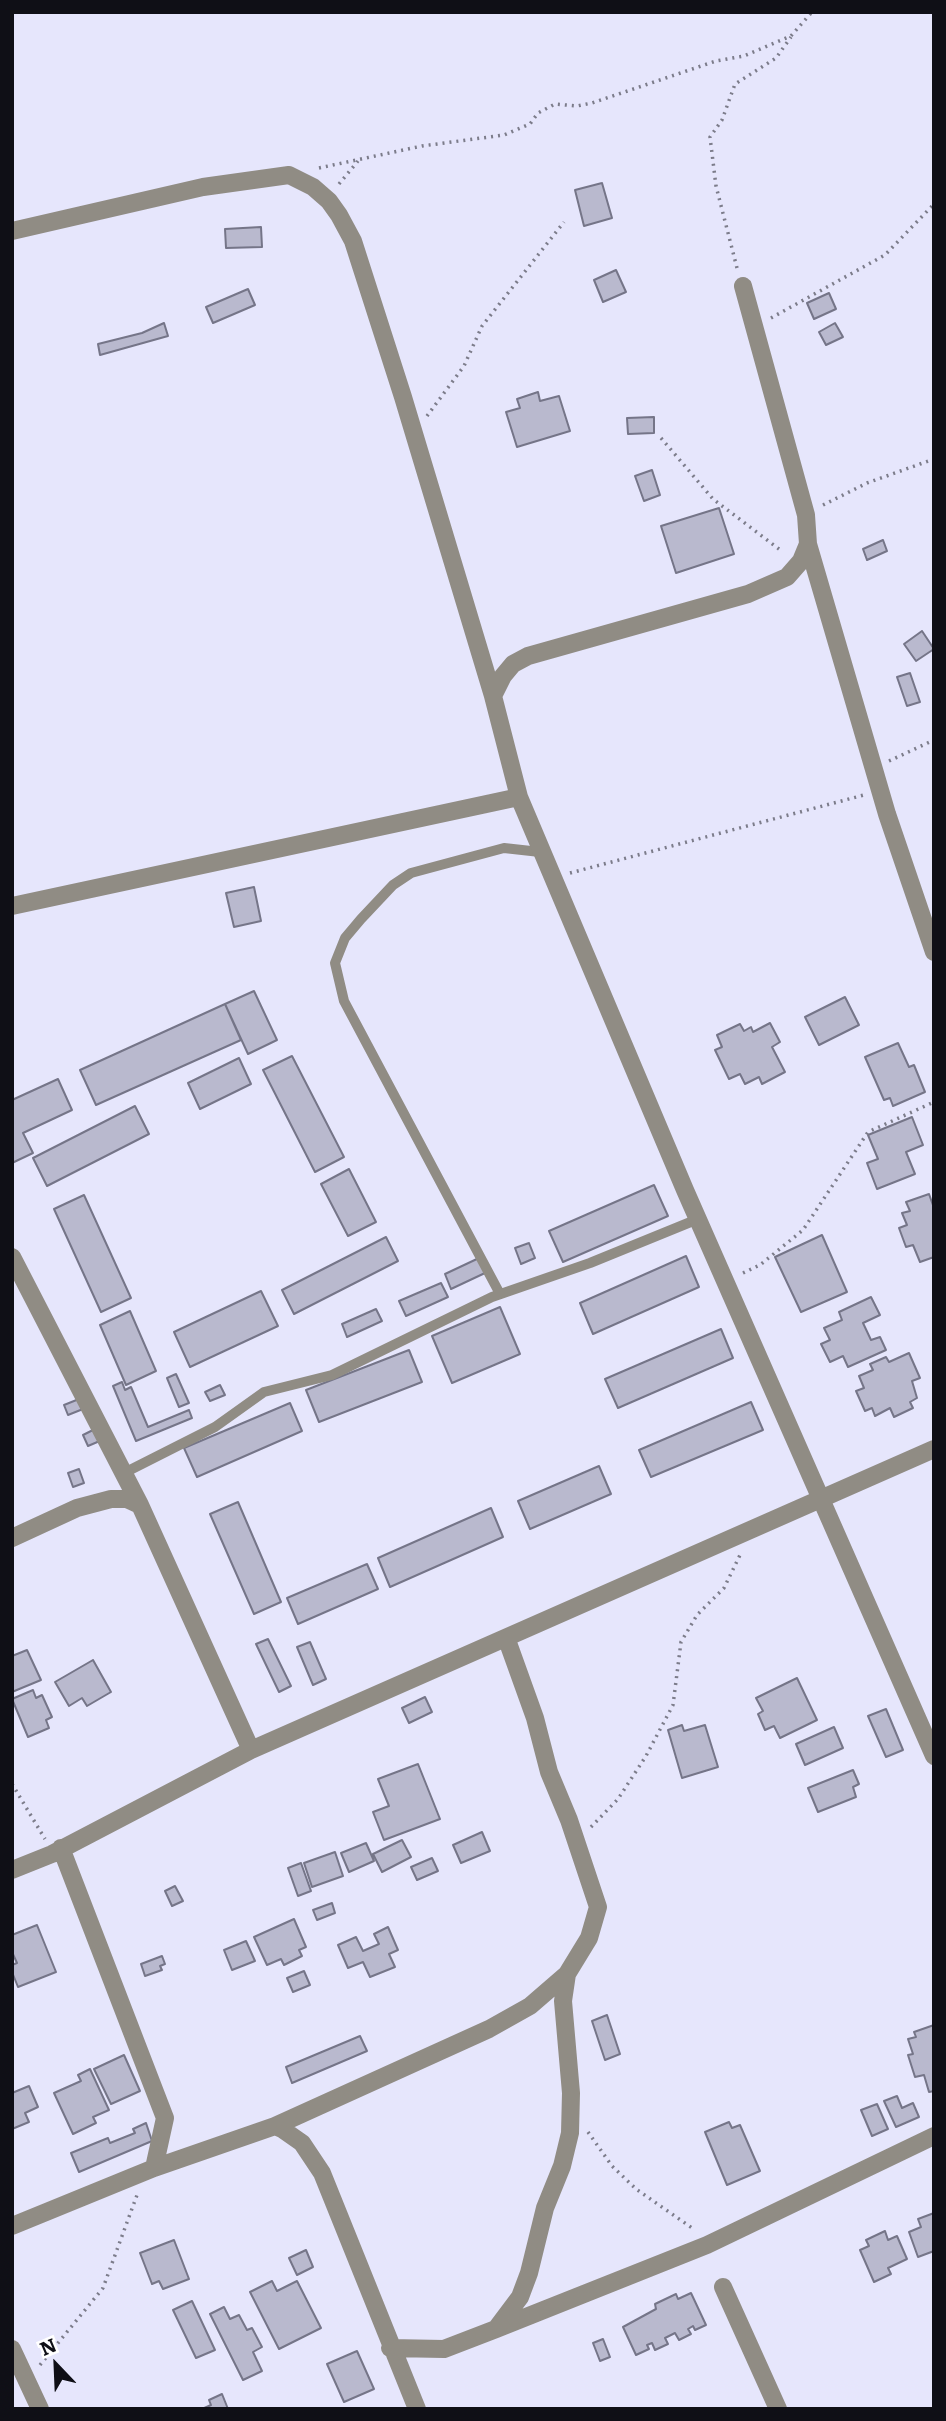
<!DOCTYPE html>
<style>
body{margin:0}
#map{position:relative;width:946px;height:2421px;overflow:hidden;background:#e6e6fc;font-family:Literata,serif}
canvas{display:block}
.frame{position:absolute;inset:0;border:14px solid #0f0f16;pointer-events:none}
.north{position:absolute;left:21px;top:2330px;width:70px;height:70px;-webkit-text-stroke:5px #fff;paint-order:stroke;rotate:337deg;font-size:19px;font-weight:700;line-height:28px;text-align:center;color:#0f0f16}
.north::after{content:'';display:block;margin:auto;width:24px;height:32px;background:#0f0f16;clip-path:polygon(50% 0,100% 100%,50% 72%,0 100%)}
</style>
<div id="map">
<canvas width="946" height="2421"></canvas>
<div class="frame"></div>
<div class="north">N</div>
</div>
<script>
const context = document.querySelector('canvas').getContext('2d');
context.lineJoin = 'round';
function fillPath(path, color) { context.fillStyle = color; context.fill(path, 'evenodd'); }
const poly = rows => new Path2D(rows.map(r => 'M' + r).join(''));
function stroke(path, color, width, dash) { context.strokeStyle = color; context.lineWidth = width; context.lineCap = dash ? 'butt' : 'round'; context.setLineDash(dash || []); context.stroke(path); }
const building = poly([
 [602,183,612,218,584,226,575,190,602,183],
 [261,227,262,247,226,248,225,229,261,227],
 [616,270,626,292,603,302,594,280,616,270],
 [248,289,255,305,213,323,206,307,248,289],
 [829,293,836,309,814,319,807,303,829,293],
 [164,323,168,336,100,355,98,344,142,333,164,323],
 [835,323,843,337,826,345,819,332,835,323],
 [538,392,540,401,559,396,570,431,517,447,506,412,520,408,517,399,538,392],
 [654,417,654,433,628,434,627,418,654,417],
 [652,470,660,495,644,501,635,476,652,470],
 [719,508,734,554,676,573,661,526,719,508],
 [883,540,887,551,867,560,863,549,883,540],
 [922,631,934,649,916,661,904,644,922,631],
 [910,673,920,702,907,706,897,677,910,673],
 [254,887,261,921,234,927,226,893,254,887],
 [254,991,277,1040,248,1054,225,1004,254,991],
 [845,997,859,1025,819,1045,805,1017,845,997],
 [225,1004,241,1040,96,1105,80,1070,225,1004],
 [770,1023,780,1042,772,1047,785,1072,762,1084,759,1077,745,1084,740,1074,729,1079,715,1050,722,1047,717,1035,740,1024,744,1031,751,1027,753,1032,770,1023],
 [898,1043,909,1067,914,1065,925,1092,893,1106,890,1098,884,1100,865,1057,898,1043],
 [292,1056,344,1157,315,1172,263,1070,292,1056],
 [239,1058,251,1084,200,1109,188,1083,239,1058],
 [58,1079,72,1110,23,1133,33,1153,12,1163,12,1100,58,1079],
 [135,1106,149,1134,47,1186,33,1158,135,1106],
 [912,1117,923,1145,906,1152,915,1174,877,1189,867,1163,878,1159,868,1135,912,1117],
 [349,1169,376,1222,348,1236,321,1184,349,1169],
 [654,1185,668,1216,563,1262,549,1231,654,1185],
 [929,1194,934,1208,934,1257,920,1262,913,1245,906,1247,899,1228,907,1225,902,1213,910,1211,906,1202,929,1194],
 [84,1195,131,1298,101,1312,54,1209,84,1195],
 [822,1235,847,1292,801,1312,775,1257,822,1235],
 [386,1237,398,1261,294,1314,282,1290,386,1237],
 [529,1243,535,1258,521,1264,515,1248,529,1243],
 [686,1256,699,1287,593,1334,580,1303,686,1256],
 [479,1258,485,1273,451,1289,445,1274,479,1258],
 [441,1283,448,1297,406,1316,399,1301,441,1283],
 [261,1291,278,1326,190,1367,174,1332,261,1291],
 [871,1297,880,1315,863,1323,871,1340,880,1337,886,1350,848,1367,843,1356,830,1362,821,1344,830,1340,824,1328,842,1320,839,1312,871,1297],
 [500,1307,520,1354,452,1383,432,1336,500,1307],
 [376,1309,382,1321,347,1337,342,1324,376,1309],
 [130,1311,156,1371,126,1385,100,1325,130,1311],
 [721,1329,733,1358,618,1408,605,1379,721,1329],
 [409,1350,422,1382,319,1422,306,1390,409,1350],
 [909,1353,920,1378,912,1381,917,1398,910,1402,913,1408,894,1417,890,1408,875,1416,872,1408,865,1411,856,1391,864,1388,859,1376,873,1370,870,1364,886,1357,889,1362,909,1353],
 [176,1374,189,1403,179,1407,167,1378,176,1374],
 [122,1382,125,1390,131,1387,148,1427,189,1410,192,1418,136,1441,113,1386,122,1382],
 [220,1385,225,1395,210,1401,205,1392,220,1385],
 [79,1399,83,1409,68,1415,64,1405,79,1399],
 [751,1402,763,1430,651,1477,639,1450,751,1402],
 [290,1403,302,1431,197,1477,184,1448,290,1403],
 [97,1428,102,1440,88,1446,83,1435,97,1428],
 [599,1466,611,1494,530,1529,518,1501,599,1466],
 [79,1469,84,1483,73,1487,68,1473,79,1469],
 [238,1502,281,1602,254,1614,210,1514,238,1502],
 [491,1508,503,1537,390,1587,378,1558,491,1508],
 [367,1564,378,1589,298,1624,287,1598,367,1564],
 [268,1639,291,1686,279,1692,256,1644,268,1639],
 [310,1642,326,1679,313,1685,297,1647,310,1642],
 [27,1650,41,1680,12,1692,12,1656,27,1650],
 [93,1660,111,1692,87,1706,82,1698,69,1706,55,1682,93,1660],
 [797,1678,817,1720,780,1738,774,1726,765,1730,758,1714,763,1711,756,1698,797,1678],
 [33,1690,36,1698,42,1695,52,1717,46,1720,49,1728,28,1737,12,1699,33,1690],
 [425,1697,432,1712,409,1723,402,1708,425,1697],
 [886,1709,903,1750,886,1757,868,1716,886,1709],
 [682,1725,684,1731,705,1725,718,1767,682,1778,668,1730,682,1725],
 [834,1727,843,1748,805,1765,796,1744,834,1727],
 [418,1764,440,1819,384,1840,373,1812,389,1806,378,1779,418,1764],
 [853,1770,859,1784,853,1787,856,1797,818,1812,808,1788,853,1770],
 [482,1832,490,1851,461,1863,453,1845,482,1832],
 [402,1840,411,1857,382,1872,373,1854,402,1840],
 [366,1843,374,1861,349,1872,341,1853,366,1843],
 [335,1852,343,1876,312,1887,304,1863,335,1852],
 [432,1858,438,1871,417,1880,411,1867,432,1858],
 [301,1863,311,1891,298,1896,288,1868,301,1863],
 [175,1886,183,1901,172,1906,165,1891,175,1886],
 [332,1903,335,1913,317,1920,313,1910,332,1903],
 [294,1919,306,1947,299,1950,302,1956,284,1965,281,1959,267,1965,254,1937,294,1919],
 [37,1925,56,1972,18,1987,12,1972,12,1965,17,1963,12,1952,12,1935,37,1925],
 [388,1927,398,1950,389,1954,395,1967,370,1977,363,1962,348,1968,338,1945,356,1937,363,1951,379,1944,374,1934,388,1927],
 [246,1941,255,1961,232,1970,224,1950,246,1941],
 [162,1956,165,1964,160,1966,162,1970,145,1976,141,1964,162,1956],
 [304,1971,310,1985,293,1992,287,1978,304,1971],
 [607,2015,620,2054,605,2060,592,2021,607,2015],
 [934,2025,934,2091,929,2092,924,2075,915,2077,908,2055,913,2054,908,2039,916,2037,914,2032,934,2025],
 [360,2036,367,2051,292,2083,286,2067,360,2036],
 [124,2055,140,2091,111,2104,94,2069,124,2055],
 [90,2069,109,2110,93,2117,96,2123,73,2134,54,2093,81,2081,78,2075,90,2069],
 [29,2086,38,2107,25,2113,29,2122,12,2129,12,2093,29,2086],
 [897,2096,902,2108,913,2103,919,2117,896,2127,884,2101,897,2096],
 [877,2104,888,2129,872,2136,861,2110,877,2104],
 [729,2122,732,2128,740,2125,760,2171,727,2185,705,2132,729,2122],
 [146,2123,152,2141,79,2172,71,2153,108,2138,110,2143,135,2133,133,2129,146,2123],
 [934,2213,934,2251,918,2257,909,2232,921,2227,918,2219,934,2213],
 [885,2231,888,2240,897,2236,907,2259,888,2268,891,2274,874,2282,860,2250,869,2246,866,2240,885,2231],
 [174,2240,189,2279,163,2289,159,2281,152,2284,140,2253,174,2240],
 [306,2250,313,2267,297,2275,289,2258,306,2250],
 [272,2281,277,2291,297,2281,321,2328,279,2349,250,2292,272,2281],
 [691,2293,706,2325,695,2330,693,2326,688,2329,691,2334,679,2340,675,2333,665,2338,668,2344,655,2350,652,2343,647,2345,649,2349,636,2355,623,2327,656,2309,655,2304,676,2294,678,2299,691,2293],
 [192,2301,215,2350,196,2358,173,2310,192,2301],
 [224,2307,230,2319,239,2315,247,2330,252,2328,262,2347,253,2352,262,2371,243,2380,210,2314,224,2307],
 [603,2339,610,2357,600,2361,593,2343,603,2339],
 [357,2351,374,2389,344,2402,327,2364,357,2351],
 [222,2394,228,2409,202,2409,211,2405,209,2400,222,2394]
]);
fillPath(building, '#b9b9ce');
stroke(building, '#757588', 2);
stroke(poly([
 [319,168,422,146,504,135,530,124,538,113,555,104,577,106,592,103,716,61,744,56,791,36,812,12],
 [339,184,358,161],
 [737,268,716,186,710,137,722,120,735,84,776,58,791,37],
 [771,318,885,255,934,204],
 [427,416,464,366,482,326,564,222],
 [661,438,713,499,783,552],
 [823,505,867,483,934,459],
 [889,761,934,740],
 [570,873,864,795],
 [743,1273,760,1265,803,1230,868,1132,934,1102],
 [12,1784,45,1839],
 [591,1827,618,1799,646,1756,673,1705,681,1642,697,1615,724,1588,740,1555],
 [588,2132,612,2166,636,2189,695,2230],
 [40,2365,103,2288,137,2195]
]), '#7c7c8a', 3.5, [2, 5]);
stroke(poly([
 [500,1294,344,1001,335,963,345,938,361,919,393,885,411,873,504,848,540,852],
 [124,1473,215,1427,264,1392,332,1375,492,1297,590,1263,698,1219]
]), '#908c84', 10);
stroke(poly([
 [12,231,203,187,289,175,313,187,329,201,339,215,353,241,403,397,493,696,519,797,685,1190,934,1756],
 [743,286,806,515,808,544,887,814,934,952],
 [493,696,503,676,513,664,528,656,748,594,787,577,801,561,808,544],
 [12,906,519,797],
 [12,1257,140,1505],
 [12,1538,77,1508,111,1499,127,1499,140,1505,251,1750],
 [61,1848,165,2118,154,2168],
 [12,1870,52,1854,251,1750,934,1449],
 [275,2126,489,2029,530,2006,567,1974],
 [12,2226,154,2168,275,2126,282,2129,302,2143,322,2173,417,2409],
 [723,2287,778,2409],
 [496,2329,520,2297,529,2273,545,2208,562,2166,570,2133,571,2093,563,2001,567,1974,589,1938,598,1907,569,1820,549,1772,535,1718,507,1640],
 [390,2348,444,2349,496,2329,707,2245,934,2136],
 [12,2349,40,2409]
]), '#908c84', 18);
</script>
